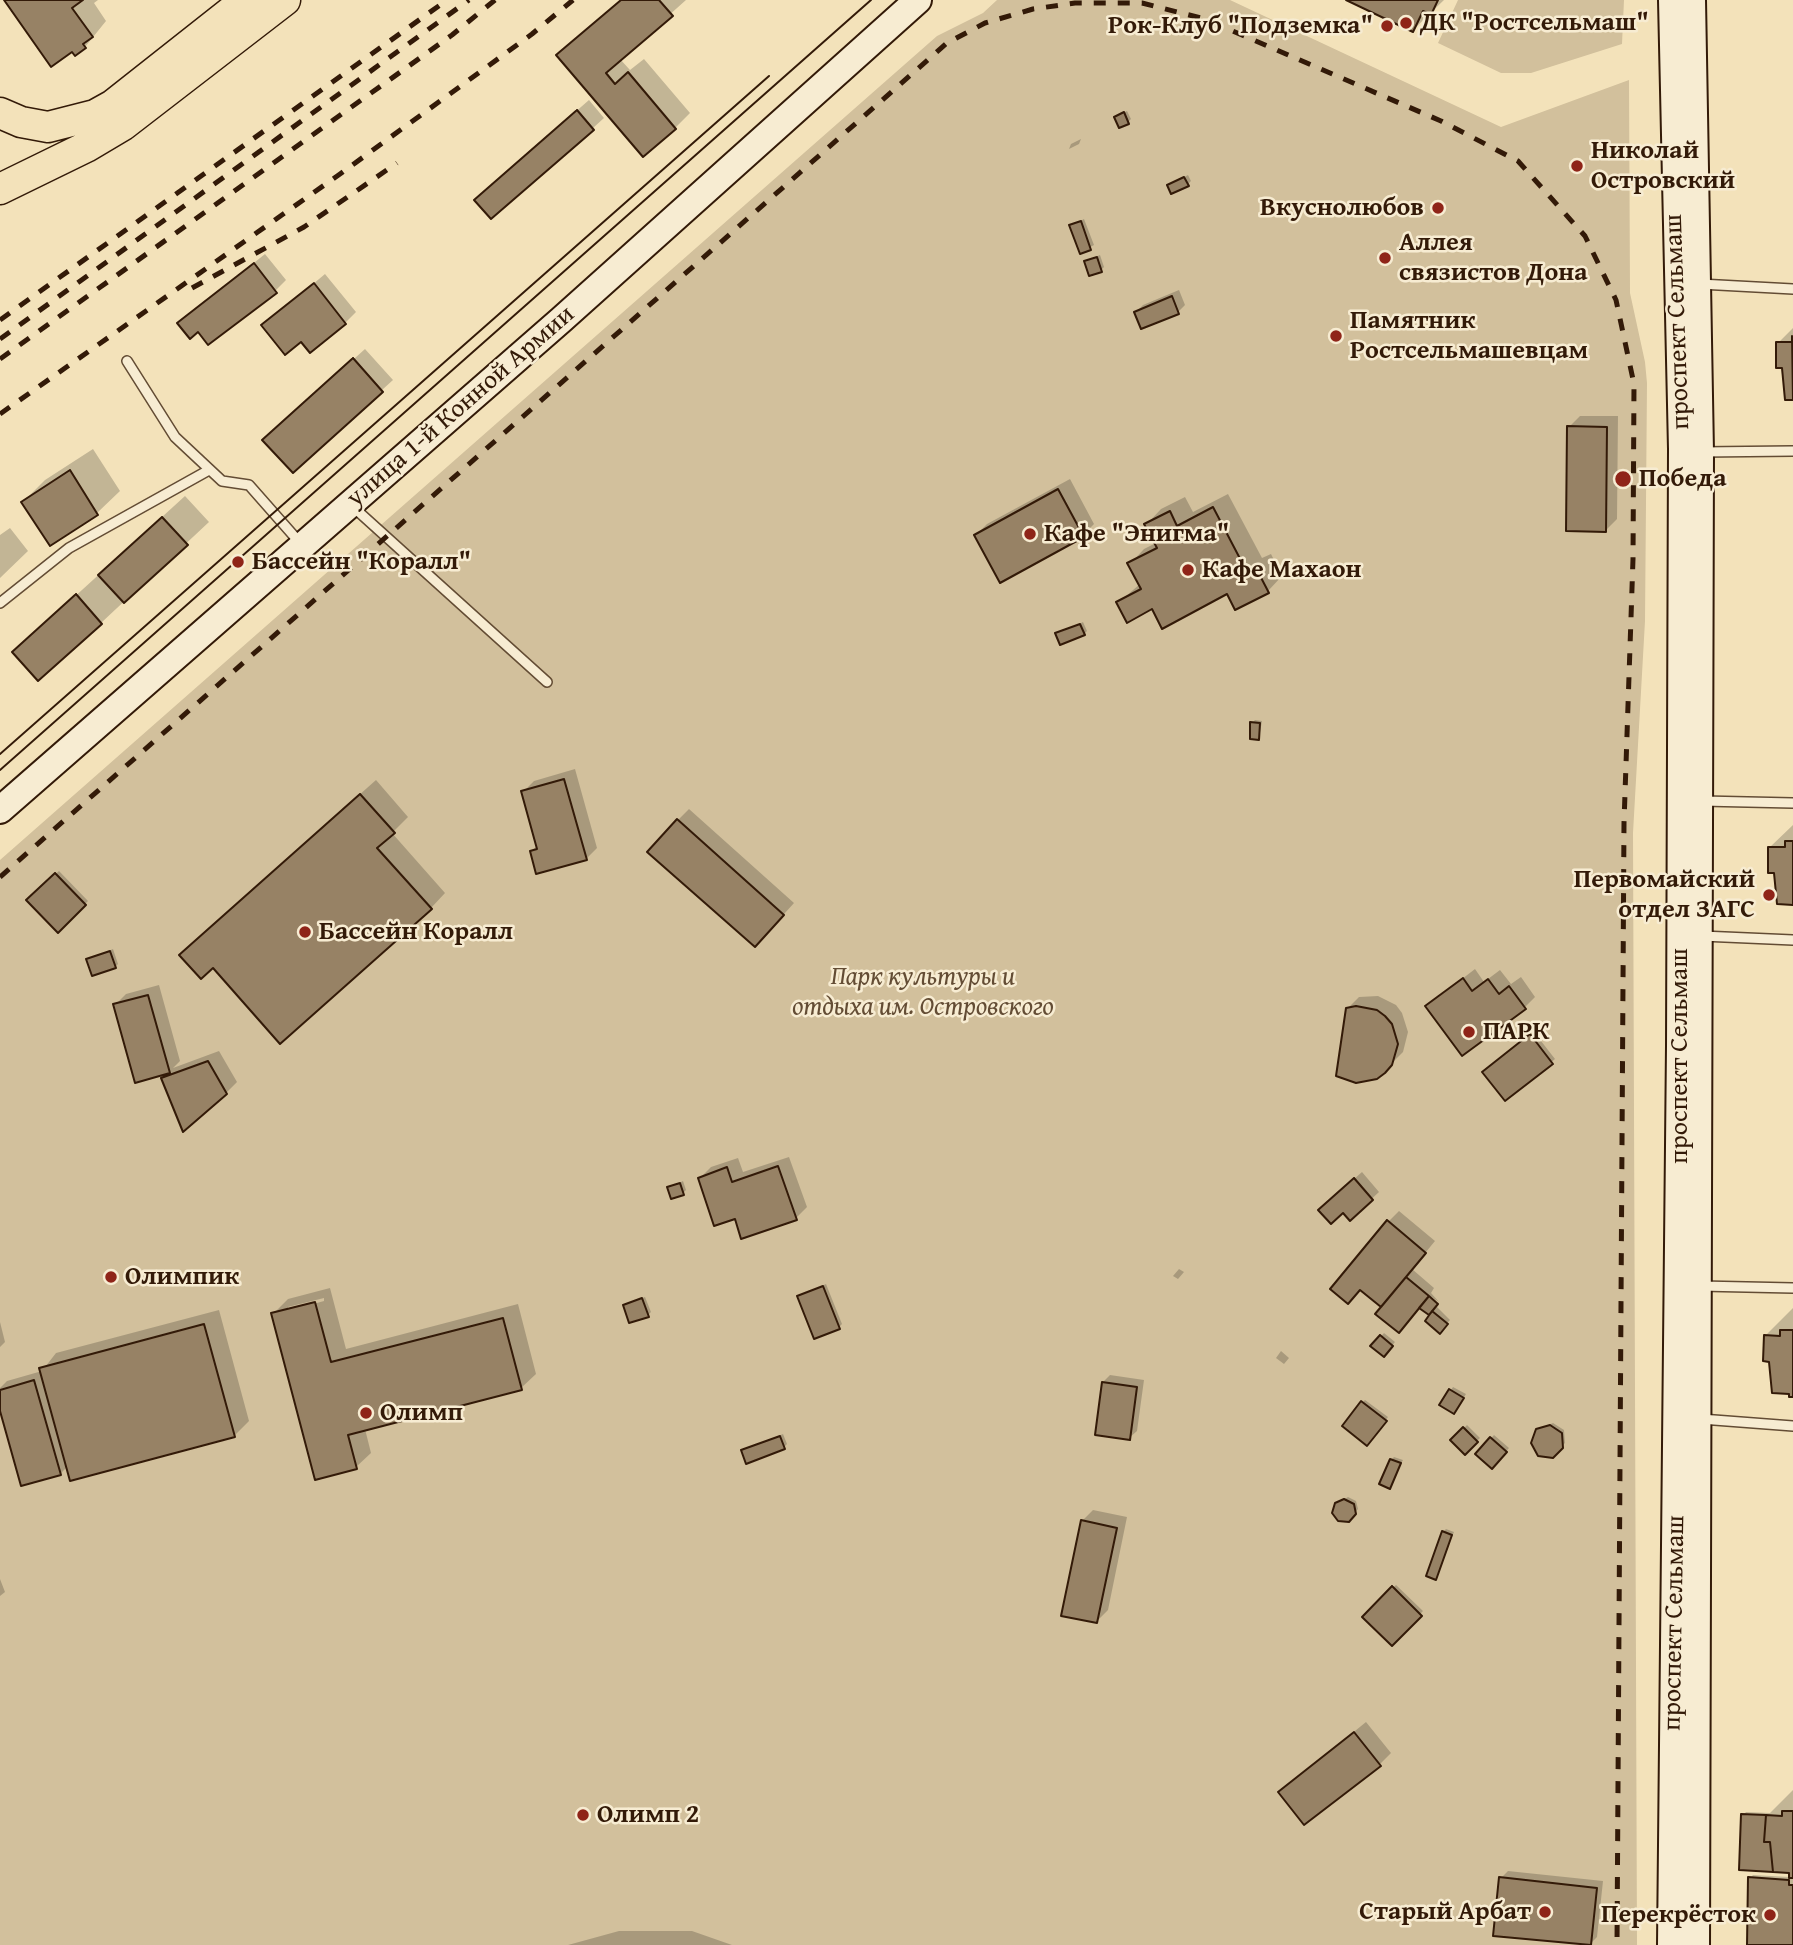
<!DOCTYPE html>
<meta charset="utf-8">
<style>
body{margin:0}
canvas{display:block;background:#f3e2ba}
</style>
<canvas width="1793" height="1945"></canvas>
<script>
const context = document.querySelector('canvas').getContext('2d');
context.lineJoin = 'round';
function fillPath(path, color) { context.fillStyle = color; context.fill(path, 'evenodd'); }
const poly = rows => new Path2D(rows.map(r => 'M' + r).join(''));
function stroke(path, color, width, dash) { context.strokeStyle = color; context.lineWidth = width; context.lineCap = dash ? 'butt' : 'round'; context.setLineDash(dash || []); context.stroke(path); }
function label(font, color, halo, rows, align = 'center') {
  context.font = font + ' "Gentium Book Plus",serif'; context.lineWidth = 5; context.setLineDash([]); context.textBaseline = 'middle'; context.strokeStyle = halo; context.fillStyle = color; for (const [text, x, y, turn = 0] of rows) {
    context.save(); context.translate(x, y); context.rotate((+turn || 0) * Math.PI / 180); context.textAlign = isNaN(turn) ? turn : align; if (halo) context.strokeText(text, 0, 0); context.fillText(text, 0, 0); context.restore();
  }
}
fillPath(poly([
 [997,0,1230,0,1501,127,1629,80,1630,293,1645,362,1647,383,1645,621,1633,833,1637,1945,0,1945,0,860,937,36,983,13],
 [1458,0,1624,0,1622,44,1531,73,1501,73,1438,43]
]), '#d2c09c');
fillPath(poly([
 [6,0,98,0,94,3,106,21,85,47],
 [621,0,686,0,620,59,630,70,644,59,690,113,675,128,558,55],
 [1350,0,1444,0,1413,30],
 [589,100,604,118,593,128,487,189],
 [1127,111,1131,119,1128,122,1119,115],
 [1081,139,1079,144,1069,149,1071,144],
 [1188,175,1191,181,1188,184,1173,183],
 [1084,219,1094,245,1081,252,1071,226],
 [265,254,286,280,275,291,198,330,179,323],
 [1100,255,1104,267,1101,270,1086,261],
 [325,274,356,312,345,323,310,350,302,340,264,325],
 [1179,290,1185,305,1178,312,1142,327,1136,312,1143,305],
 [1793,328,1793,398,1787,398,1787,382,1783,382,1778,343],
 [365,349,393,380,293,471,276,429],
 [1580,416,1618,416,1617,519,1606,530,1569,427],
 [93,449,120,491,97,513,50,544,23,502,45,480],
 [1070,479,1094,524,1083,535,1001,580,976,535,987,524],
 [1228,494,1262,558,1271,554,1282,576,1268,591,1228,592,1152,607,1118,603,1140,584,1130,564,1144,549,1156,543,1147,524,1161,509,1185,497,1193,512],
 [185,496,209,522,101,623,14,652],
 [10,528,28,551,0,578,0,535],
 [1083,622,1087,631,1084,634,1058,634],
 [1255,720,1262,721,1259,738,1252,723],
 [575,769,597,848,586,859,532,851,538,845,523,792,534,781],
 [376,780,408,817,392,833,445,893,431,908,196,940],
 [689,809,794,903,766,934,678,820],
 [1793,825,1793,903,1776,871,1770,847],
 [59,871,88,901,58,931,28,900],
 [113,949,118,964,115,967,88,960],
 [1475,969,1484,982,1500,970,1511,984,1521,977,1535,997,1524,1008,1427,1006],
 [159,985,180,1061,173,1068,219,1051,237,1082,226,1093,163,1078,170,1072,136,1081,115,1005,126,994],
 [1378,996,1396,1005,1402,1013,1408,1032,1403,1052,1384,1071,1347,1009,1359,997],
 [1534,1032,1555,1059,1506,1099,1487,1069],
 [789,1157,807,1207,796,1218,736,1217,700,1178,711,1167,738,1158,743,1172],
 [1362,1172,1379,1192,1350,1219,1343,1211,1327,1203],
 [683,1181,686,1190,683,1193,669,1188],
 [1399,1211,1435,1241,1412,1269,1434,1288,1431,1293,1439,1302,1429,1295,1427,1297,1450,1320,1440,1331,1431,1315,1420,1306,1388,1301,1388,1222],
 [1179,1269,1184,1272,1178,1279,1173,1276],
 [826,1284,842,1324,839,1327,799,1296],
 [330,1288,346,1349,518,1304,536,1374,521,1388,365,1429,371,1453,356,1467,273,1314,288,1299],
 [324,1298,324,1301,288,1311,288,1307],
 [645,1297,651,1312,648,1315,625,1305],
 [1793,1308,1793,1394,1765,1336],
 [219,1310,249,1421,234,1436,67,1467,60,1474,0,1405,0,1388,7,1381,42,1371,56,1353],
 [0,1322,5,1342,0,1347],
 [1384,1333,1395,1342,1384,1355,1373,1346],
 [1281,1351,1289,1358,1284,1364,1276,1358],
 [1110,1375,1144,1380,1137,1431,1129,1438,1103,1382],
 [1453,1387,1466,1394,1457,1409,1442,1404],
 [1365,1400,1388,1417,1370,1441,1362,1403],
 [1553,1423,1564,1430,1565,1443,1552,1456,1537,1430],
 [1467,1425,1480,1438,1465,1452,1453,1440],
 [783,1434,787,1444,784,1447,743,1450],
 [1494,1435,1509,1448,1492,1467,1477,1454],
 [1394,1457,1403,1460,1389,1487,1391,1460],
 [1348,1497,1356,1501,1358,1509,1351,1517,1336,1504],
 [1093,1510,1127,1517,1108,1610,1097,1621,1082,1521],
 [1446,1529,1454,1532,1435,1578,1443,1532],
 [0,1579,5,1592,0,1596],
 [1396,1585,1423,1611,1392,1643,1364,1617],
 [1366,1722,1391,1753,1380,1764,1280,1792],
 [1793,1790,1793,1945,1749,1945,1750,1878,1753,1875,1790,1877,1791,1872,1743,1815,1746,1812,1770,1813],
 [1508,1871,1603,1881,1597,1937,1590,1944,1501,1878],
 [619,1931,692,1931,732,1945,568,1945]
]), '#0003');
const building = poly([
 [4,0,83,0,72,8,93,37,83,44,86,48,75,56,72,52,51,67,4,0],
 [621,0,659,0,673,16,606,73,615,84,628,72,676,129,643,157,556,55,621,0],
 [1346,0,1438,0,1431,15,1423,11,1413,32,1346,0],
 [577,110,594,130,491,219,474,200,577,110],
 [1124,112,1129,124,1119,128,1114,117,1124,112],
 [1184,177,1189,186,1171,194,1167,185,1184,177],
 [1081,221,1091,250,1080,254,1069,225,1081,221],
 [1097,257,1102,272,1089,276,1084,261,1097,257],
 [254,263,277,293,208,345,198,332,190,339,177,323,254,263],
 [314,283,346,324,310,353,301,342,285,355,261,325,314,283],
 [1172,296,1179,314,1141,329,1134,312,1172,296],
 [1792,336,1793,400,1785,400,1782,368,1776,368,1776,342,1792,342,1792,336],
 [353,358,383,392,293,473,262,440,353,358],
 [1567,426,1607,427,1606,532,1566,531,1567,426],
 [70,470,98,515,50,546,21,502,70,470],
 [1058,489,1084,537,1000,583,974,535,1058,489],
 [1213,507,1247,572,1256,568,1269,593,1235,610,1227,594,1162,629,1152,609,1127,623,1116,602,1141,589,1127,563,1157,548,1144,524,1170,511,1177,526,1213,507],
 [162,517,188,545,124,603,98,575,162,517],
 [76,594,102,624,38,681,12,652,76,594],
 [1080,624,1085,635,1060,645,1055,633,1080,624],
 [1250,722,1260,723,1259,740,1250,739,1250,722],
 [564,779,587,860,536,874,530,851,537,849,521,791,564,779],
 [360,794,395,833,377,848,432,909,280,1044,213,968,201,979,179,955,360,794],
 [677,819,784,915,755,947,647,852,677,819],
 [1785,841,1793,841,1793,905,1777,904,1774,873,1768,873,1768,847,1785,847,1785,841],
 [55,873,86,905,58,933,26,900,55,873],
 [110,951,116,968,92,976,86,959,110,951],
 [1463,978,1472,991,1488,979,1499,994,1509,986,1526,1009,1462,1056,1425,1006,1463,978],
 [148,995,170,1073,135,1083,113,1004,148,995],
 [1356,1006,1377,1010,1385,1016,1392,1024,1398,1044,1392,1065,1385,1073,1377,1079,1356,1083,1336,1076,1346,1008,1356,1006],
 [1530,1034,1553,1064,1505,1101,1482,1072,1530,1034],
 [208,1061,227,1094,183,1132,161,1078,208,1061],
 [778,1166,797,1220,741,1239,735,1219,714,1226,698,1178,727,1167,732,1182,778,1166],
 [1354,1178,1373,1200,1350,1221,1343,1213,1331,1224,1318,1210,1354,1178],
 [680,1183,684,1195,671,1199,667,1187,680,1183],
 [1387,1220,1426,1253,1381,1307,1360,1290,1348,1304,1330,1289,1387,1220],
 [1406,1277,1429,1296,1399,1333,1375,1314,1406,1277],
 [823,1286,840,1329,814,1339,797,1296,823,1286],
 [1429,1296,1438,1304,1429,1315,1419,1308,1429,1296],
 [642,1298,649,1317,629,1323,623,1305,642,1298],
 [315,1302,331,1362,503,1318,522,1390,348,1435,357,1469,315,1480,271,1313,315,1302],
 [1432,1311,1448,1324,1440,1334,1425,1321,1432,1311],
 [204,1324,235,1437,70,1481,39,1368,204,1324],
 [1780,1330,1793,1330,1793,1397,1789,1397,1789,1394,1772,1393,1769,1362,1763,1361,1764,1335,1780,1336,1780,1330],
 [1380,1335,1393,1346,1384,1357,1370,1346,1380,1335],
 [34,1380,61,1475,21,1486,0,1411,0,1390,34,1380],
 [1102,1382,1137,1387,1130,1440,1095,1435,1102,1382],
 [1449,1389,1464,1398,1454,1414,1439,1405,1449,1389],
 [1361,1401,1387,1421,1367,1446,1342,1426,1361,1401],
 [1550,1425,1562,1433,1563,1448,1553,1458,1538,1456,1531,1443,1536,1429,1550,1425],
 [1463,1427,1478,1442,1465,1455,1450,1440,1463,1427],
 [780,1436,785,1449,746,1464,741,1450,780,1436],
 [1490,1437,1507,1452,1492,1469,1475,1454,1490,1437],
 [1390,1459,1401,1463,1390,1489,1379,1484,1390,1459],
 [1344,1499,1354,1504,1356,1514,1349,1522,1338,1521,1332,1513,1335,1503,1344,1499],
 [1081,1520,1117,1528,1097,1623,1061,1616,1081,1520],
 [1442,1531,1452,1535,1436,1580,1426,1576,1442,1531],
 [1392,1586,1422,1616,1392,1646,1362,1617,1392,1586],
 [1354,1732,1381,1766,1304,1825,1278,1792,1354,1732],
 [1782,1811,1793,1811,1793,1878,1789,1878,1789,1873,1773,1872,1770,1842,1764,1842,1766,1815,1782,1816,1782,1811],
 [1741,1814,1766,1815,1764,1842,1770,1842,1773,1872,1739,1870,1741,1814],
 [1499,1877,1597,1888,1591,1945,1493,1936,1499,1877],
 [1748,1877,1789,1880,1789,1885,1793,1885,1793,1945,1747,1945,1748,1877]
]);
fillPath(building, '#978265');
stroke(building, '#331a08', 2);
const service = poly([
 [1700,284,1793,289],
 [127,361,175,437,222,481,249,485,301,544],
 [1702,452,1793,451],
 [351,505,547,682],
 [0,603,69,548,209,470],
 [1702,801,1793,803],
 [1702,936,1793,940],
 [1700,1286,1793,1288],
 [1701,1419,1793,1426]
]);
const secondary = poly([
 [1692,0,1700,452,1696,1945],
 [0,810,561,320,918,0],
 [1671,1945,1680,1046,1682,449,1672,0]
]);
const primary = poly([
 [0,113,21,122,48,127,95,115,113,105,246,0],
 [0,189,86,147,123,125,285,0]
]);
stroke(service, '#634c34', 12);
stroke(secondary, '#331a08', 30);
stroke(primary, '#331a08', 33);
stroke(service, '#f7ecd2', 9);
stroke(secondary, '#f7ecd2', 26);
stroke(primary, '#f3e2ba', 30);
stroke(poly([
 [0,754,769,76],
 [0,770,871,0]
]), '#331a08', 2);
stroke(poly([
 [192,288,304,227,397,163],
 [0,320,447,0],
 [0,339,469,0],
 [0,359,452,35,495,0],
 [0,414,340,174,532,34,573,0],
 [0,877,947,43,985,23,1033,9,1075,3,1142,3,1205,19,1441,121,1518,161,1585,236,1616,300,1634,384,1633,559,1624,823,1617,1945]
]), '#331a08', 5, [12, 12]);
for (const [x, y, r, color] of [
 [1406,23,7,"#8f2418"],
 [1387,26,7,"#8f2418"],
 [1577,166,7,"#8f2418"],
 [1438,208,7,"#8f2418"],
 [1385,258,7,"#8f2418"],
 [1336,336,7,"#8f2418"],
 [1623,479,9,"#8f2418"],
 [1030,534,7,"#8f2418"],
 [238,562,7,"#8f2418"],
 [1188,570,7,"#8f2418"],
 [1769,895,7,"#8f2418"],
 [305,932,7,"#8f2418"],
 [1469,1032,7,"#8f2418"],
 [111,1277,7,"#8f2418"],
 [366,1413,7,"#8f2418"],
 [583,1815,7,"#8f2418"],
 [1545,1912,7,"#8f2418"],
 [1770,1915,7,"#8f2418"]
]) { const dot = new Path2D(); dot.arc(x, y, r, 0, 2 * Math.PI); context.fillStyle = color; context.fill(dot); stroke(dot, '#f7ecd2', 2.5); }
label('bold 26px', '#331a08', '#f7ecd2', [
 ["ДК \"Ростсельмаш\"",1420,23],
 ["Рок-Клуб \"Подземка\"",1373,26,"right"],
 ["Николай",1591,151],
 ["Островский",1591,181],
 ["Вкуснолюбов",1424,208,"right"],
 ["Аллея",1399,243],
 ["связистов Дона",1399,273],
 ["Памятник",1350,321],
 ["Ростсельмашевцам",1350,351],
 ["Победа",1639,479],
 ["Кафе \"Энигма\"",1044,534],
 ["Бассейн \"Коралл\"",252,562],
 ["Кафе Махаон",1202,570],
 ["Первомайский",1755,880,"right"],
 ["отдел ЗАГС",1755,910,"right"],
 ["Бассейн Коралл",319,932],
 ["ПАРК",1483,1032],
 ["Олимпик",125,1277],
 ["Олимп",380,1413],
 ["Олимп 2",597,1815],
 ["Старый Арбат",1531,1912,"right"],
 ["Перекрёсток",1756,1915,"right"]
], 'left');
label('26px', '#331a08', '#f7ecd2', [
 ["проспект Сельмаш",1678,322,-92],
 ["улица 1-й Конной Армии",461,407,-41],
 ["проспект Сельмаш",1680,1056,-90],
 ["проспект Сельмаш",1675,1623,-89]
]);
label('italic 26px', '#634c34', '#f7ecd2', [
 ["Парк культуры и",923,977],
 ["отдыха им. Островского",923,1007]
]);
</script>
